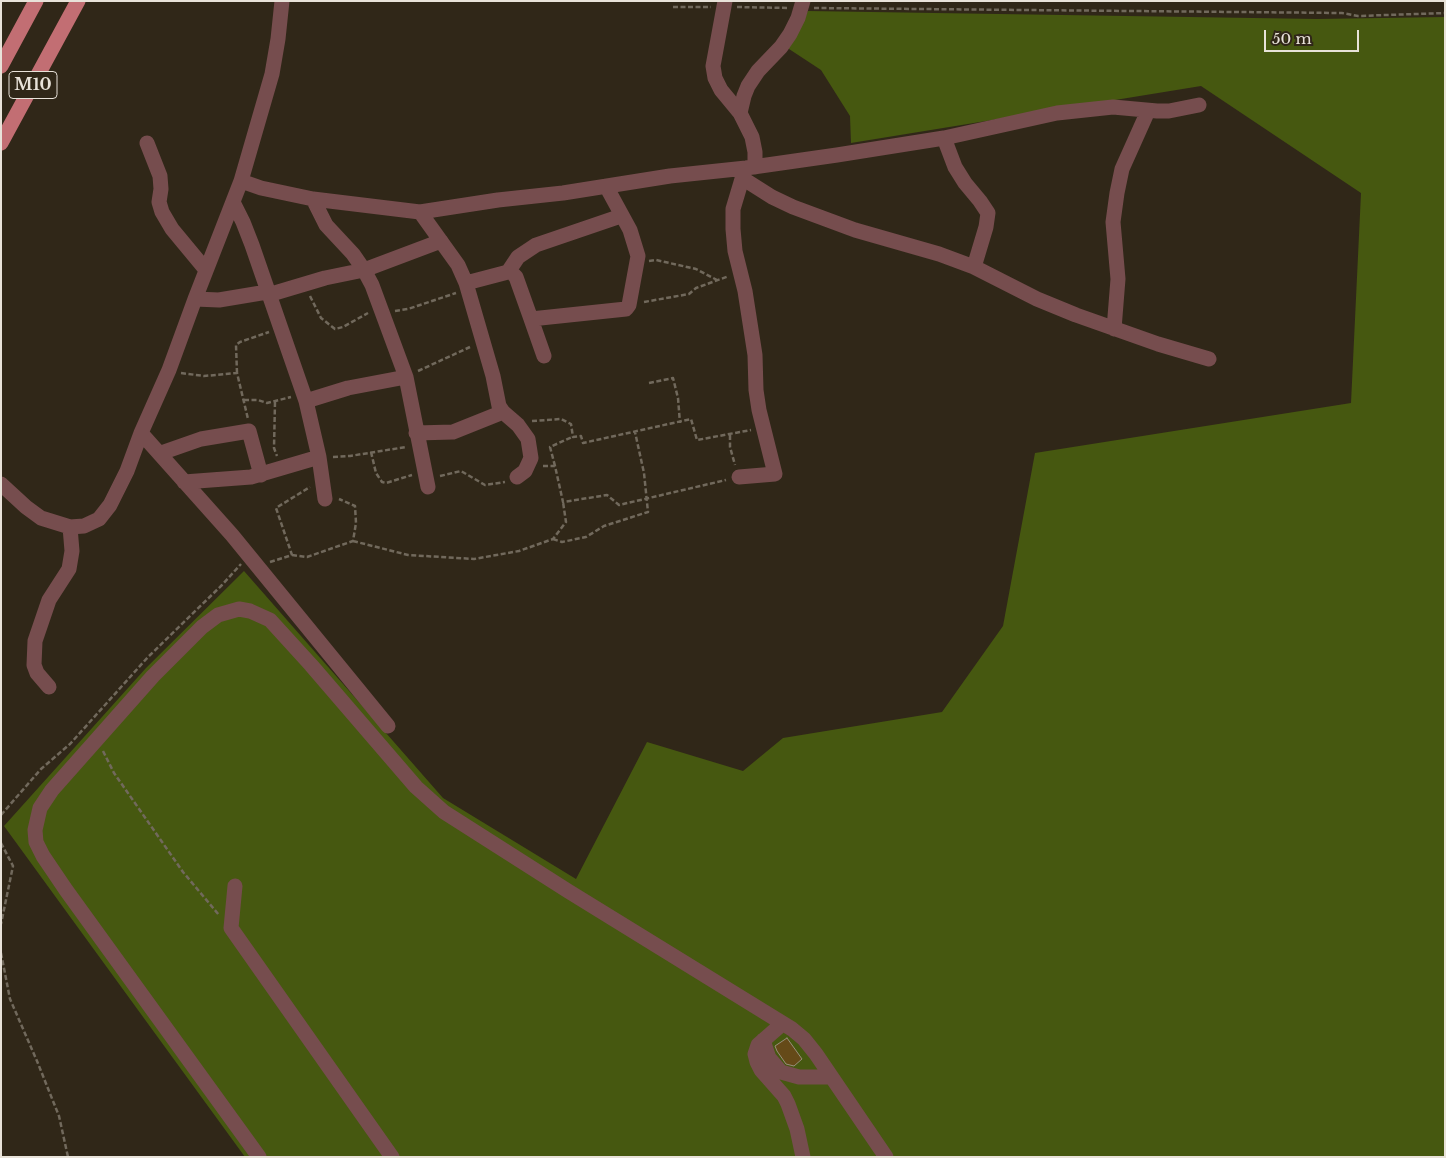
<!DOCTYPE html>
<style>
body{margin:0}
#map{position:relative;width:1446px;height:1158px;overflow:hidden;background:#302718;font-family:"Libre Baskerville",serif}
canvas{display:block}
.frame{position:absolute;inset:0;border:2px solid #e8e2d9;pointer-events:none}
.scale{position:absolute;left:1264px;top:30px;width:95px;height:22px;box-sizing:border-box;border:2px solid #e8e2d9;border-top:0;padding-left:6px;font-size:15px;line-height:18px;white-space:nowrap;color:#e8e2d9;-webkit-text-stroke:4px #302718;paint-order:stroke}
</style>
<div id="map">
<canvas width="1446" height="1158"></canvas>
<div class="frame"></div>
<div class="scale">50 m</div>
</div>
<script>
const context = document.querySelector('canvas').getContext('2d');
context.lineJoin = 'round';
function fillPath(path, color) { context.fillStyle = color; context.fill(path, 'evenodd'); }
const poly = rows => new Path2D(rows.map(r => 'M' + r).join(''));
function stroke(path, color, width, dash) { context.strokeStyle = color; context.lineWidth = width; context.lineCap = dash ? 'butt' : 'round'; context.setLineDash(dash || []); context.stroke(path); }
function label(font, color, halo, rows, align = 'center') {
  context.font = font + ' "Libre Baskerville",serif'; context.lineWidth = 4.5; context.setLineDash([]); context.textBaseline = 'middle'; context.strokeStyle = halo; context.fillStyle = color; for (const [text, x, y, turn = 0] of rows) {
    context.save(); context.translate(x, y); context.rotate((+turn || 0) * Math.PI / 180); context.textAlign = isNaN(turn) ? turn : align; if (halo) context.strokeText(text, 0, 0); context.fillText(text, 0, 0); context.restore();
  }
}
fillPath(poly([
 [808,11,1317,19,1445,17,1445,1157,245,1157,4,826,146,668,244,571,443,798,576,879,647,742,743,771,783,738,942,712,1003,626,1035,453,1351,403,1361,193,1201,86,851,143,850,116,821,70,786,47]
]), '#465810');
const building = poly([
 [787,1038,802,1059,794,1066,786,1064,777,1051,775,1046,787,1038]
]);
fillPath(building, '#654a18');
stroke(building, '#998e7c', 1);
stroke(poly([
 [673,7,711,7],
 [737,7,789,8],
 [814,8,1342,13,1358,16,1445,13],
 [649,261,656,260,696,269,717,280],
 [310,296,321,318,335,329,343,327,368,313],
 [644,302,689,294,696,288,729,276],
 [395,311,408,309,456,293],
 [418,371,470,347],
 [181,373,204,376,237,373,248,419],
 [237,373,236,345,240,342,269,332],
 [649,383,673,378,678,398,680,423],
 [244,400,258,400,267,403,291,397],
 [275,402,274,448,277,456],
 [532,421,561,419,571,424,573,437,581,436,583,443,691,419,697,440,751,430],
 [730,435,730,447,735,465],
 [371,452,376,473,382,482,386,483,412,475],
 [333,457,350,456,406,447],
 [543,466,555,466,563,502,607,495,619,505,726,480],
 [555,466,550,447,572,437],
 [440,476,461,471,485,485,505,482],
 [553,539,562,542,586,537,604,526,648,512,644,473,635,432],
 [353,541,408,555,474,559,519,551,553,539,566,522,563,502],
 [292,555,307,557,353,541,356,523,355,506,339,499],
 [270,562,292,555,276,508,310,487],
 [103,751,114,773,183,872,219,915],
 [1,815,41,769,70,744,148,657,222,585,241,564],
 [1,843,13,866,1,924],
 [1,953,10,999,37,1061,59,1116,68,1157]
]), '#71695c', 2.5, [5, 2.5]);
stroke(poly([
 [725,1,713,66,715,78,721,90,740,113,752,137,755,152,755,167],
 [740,113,744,96,748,86,758,71,781,47,790,34,798,18,803,1],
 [944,138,955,167,965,183,980,201,988,213,986,227,974,267],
 [147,143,160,176,161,189,159,202,162,212,172,229,206,270],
 [742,178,772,197,793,207,855,230,939,254,974,267,1037,299,1076,315,1158,344,1209,359],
 [241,181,261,188,313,199,420,212,498,200,563,193,670,176,746,168,837,155,944,138,1057,113,1113,107,1157,111,1169,111,1199,105],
 [313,199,326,225,353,254,364,270,372,285,406,377,428,487],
 [233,202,243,222,252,245,306,401,319,457,325,499],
 [420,212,458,265,466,283,493,376,499,406,503,412,518,425,528,439,531,458,525,471,517,477],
 [508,272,518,257,536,245,621,216],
 [466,283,508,272,512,273,516,277,531,319,626,309,629,305,638,256,630,230,606,186],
 [268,295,325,278,364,270,441,241],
 [195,299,219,300,267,292],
 [531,319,544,356],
 [1114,329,1118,279,1113,222,1117,193,1122,169,1148,111],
 [306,401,348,388,406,377],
 [141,433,232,535,388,726],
 [416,433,453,432,503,412],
 [161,453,201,439,249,431,261,475],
 [739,477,775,474,759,410,756,390,755,355,745,291,735,251,733,229,733,209,745,169],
 [184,482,251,477,319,457],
 [1,484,26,507,41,518,70,527,84,526,99,519,110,505,127,471,141,433,169,370,195,299,241,181,272,74,278,39,282,1],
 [49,687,37,673,34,665,35,641,49,600,69,569,72,551,70,527],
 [235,886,231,928,392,1157],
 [782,1024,758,1045,755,1054,757,1062,761,1070,784,1096,788,1104,797,1129,803,1157],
 [763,1040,769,1058,781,1072,799,1077,831,1077],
 [259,1157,66,890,43,856,36,842,35,830,40,808,52,790,153,676,202,627,218,615,239,609,250,611,270,620,311,665,416,787,444,812,568,891,792,1029,804,1039,816,1054,886,1157]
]), '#764d4e', 15);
stroke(poly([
 [1,66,36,1],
 [1,143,78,1]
]), '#c26e73', 15);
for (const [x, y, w] of [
 [33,85,48]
]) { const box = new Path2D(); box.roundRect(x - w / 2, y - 13.5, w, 27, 4); context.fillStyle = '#302718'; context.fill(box); stroke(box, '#e8e2d9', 1); }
label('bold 16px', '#e8e2d9', null, [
 ["M10",33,85]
]);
</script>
